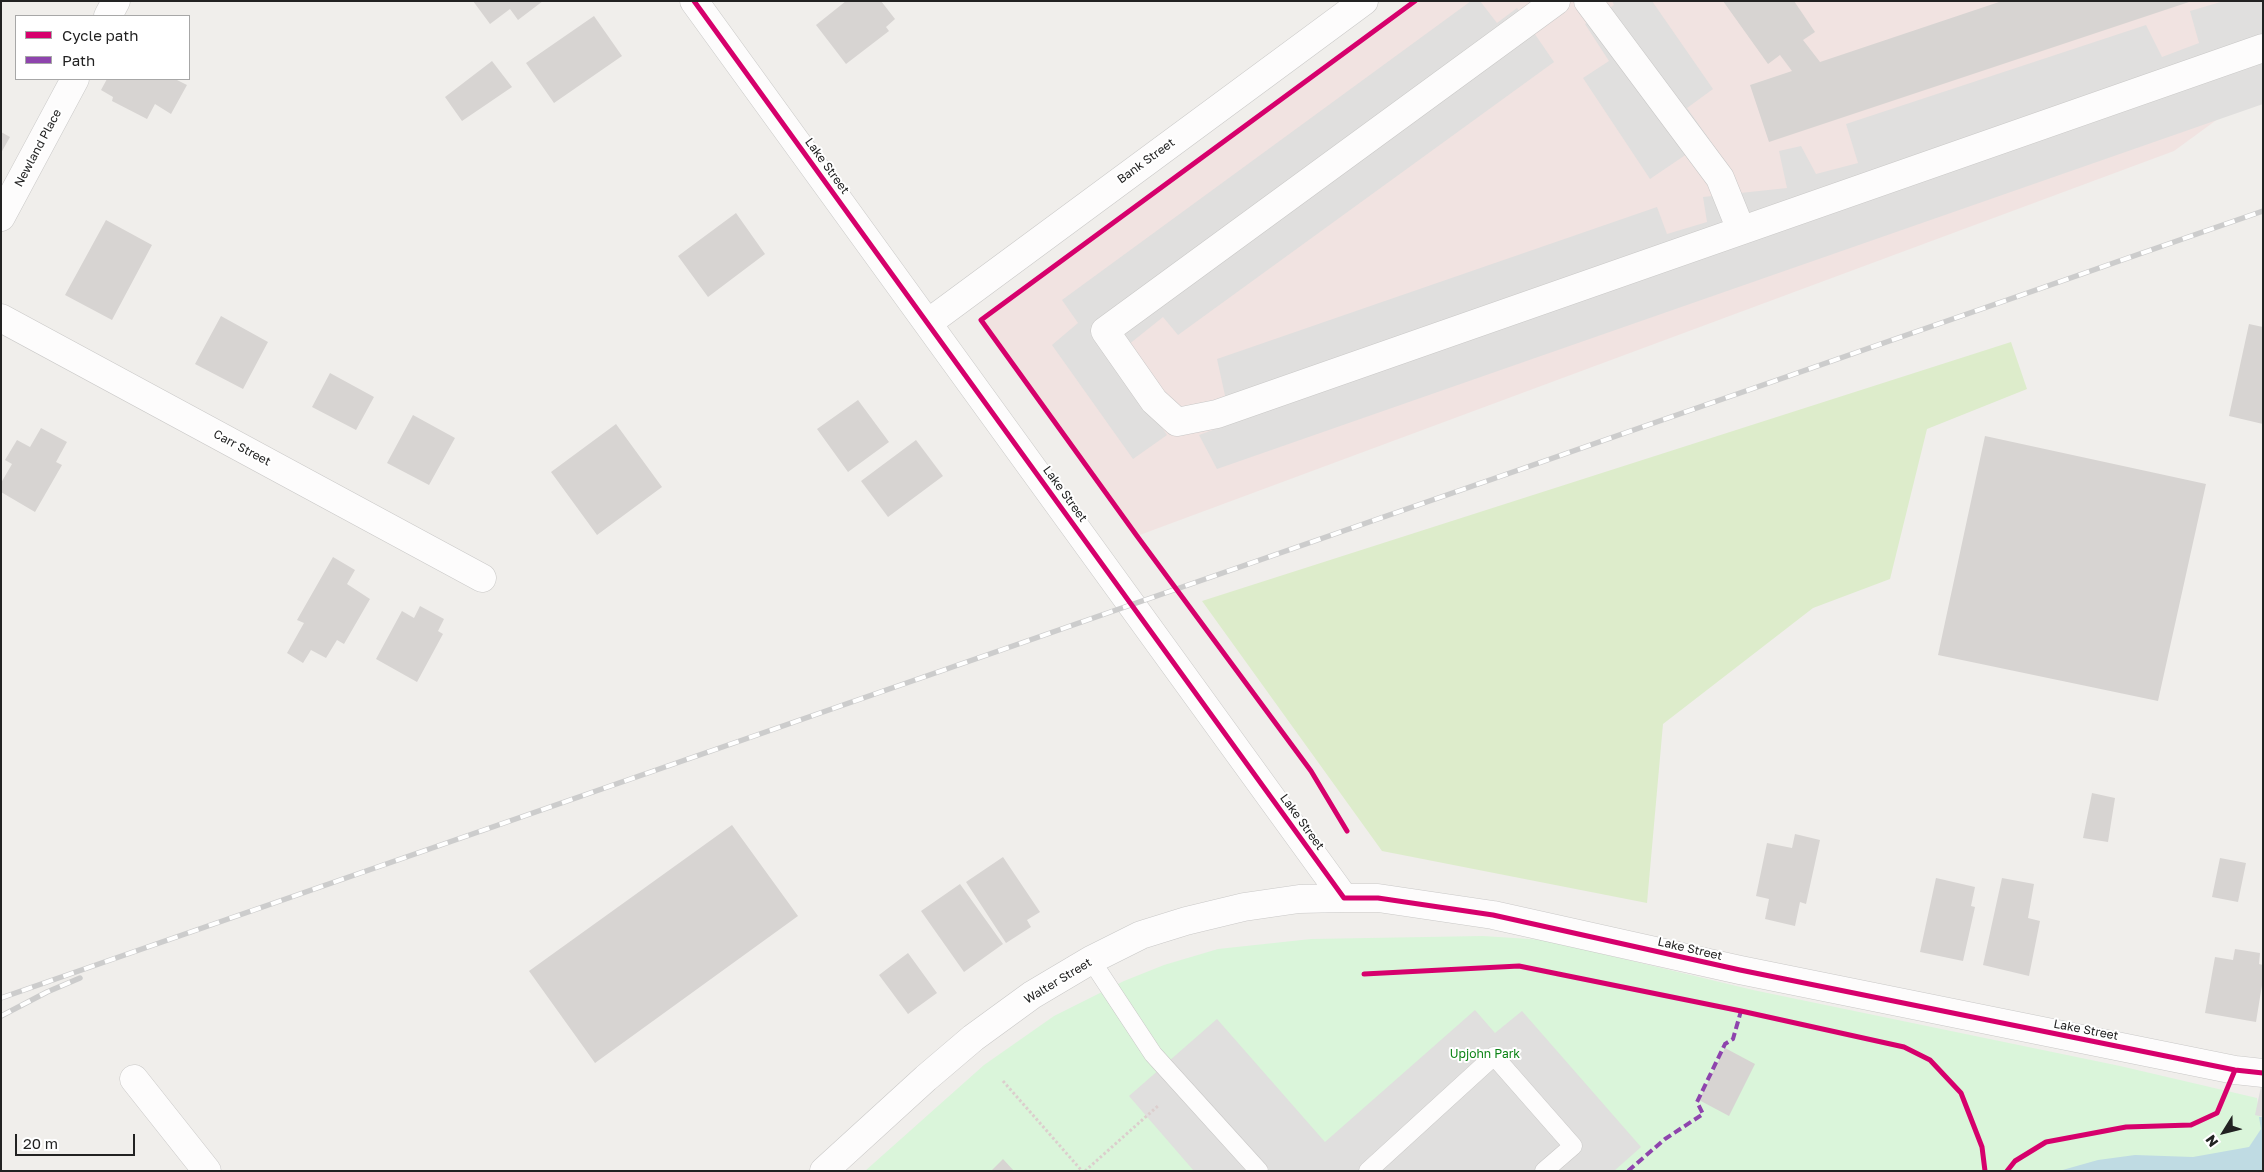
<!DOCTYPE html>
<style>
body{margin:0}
#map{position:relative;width:2264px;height:1172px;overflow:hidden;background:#f0eeeb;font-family:"Golos Text",sans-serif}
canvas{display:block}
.frame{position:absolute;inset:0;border:2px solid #222;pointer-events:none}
.legend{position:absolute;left:15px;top:15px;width:175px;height:65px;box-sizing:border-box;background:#fff;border:1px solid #a7a7a7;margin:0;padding:6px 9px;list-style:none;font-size:15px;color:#222}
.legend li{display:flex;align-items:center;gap:10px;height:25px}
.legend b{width:25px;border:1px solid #a7a7a7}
.north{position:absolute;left:2199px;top:1107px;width:50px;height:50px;-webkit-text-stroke:4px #fff;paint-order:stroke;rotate:234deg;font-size:14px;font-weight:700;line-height:20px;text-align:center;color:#222}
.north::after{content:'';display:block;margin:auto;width:18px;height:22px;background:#222;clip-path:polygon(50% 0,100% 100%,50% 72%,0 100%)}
.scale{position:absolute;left:15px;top:1134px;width:120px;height:22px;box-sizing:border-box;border:2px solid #222;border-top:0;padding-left:6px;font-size:15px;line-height:18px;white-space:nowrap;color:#222;-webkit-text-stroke:4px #fff;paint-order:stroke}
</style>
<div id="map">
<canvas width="2264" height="1172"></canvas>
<div class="frame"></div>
<ul class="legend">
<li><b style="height:6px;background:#d6006c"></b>Cycle path</li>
<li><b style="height:6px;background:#8e44ad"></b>Path</li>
</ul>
<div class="north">N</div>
<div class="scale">20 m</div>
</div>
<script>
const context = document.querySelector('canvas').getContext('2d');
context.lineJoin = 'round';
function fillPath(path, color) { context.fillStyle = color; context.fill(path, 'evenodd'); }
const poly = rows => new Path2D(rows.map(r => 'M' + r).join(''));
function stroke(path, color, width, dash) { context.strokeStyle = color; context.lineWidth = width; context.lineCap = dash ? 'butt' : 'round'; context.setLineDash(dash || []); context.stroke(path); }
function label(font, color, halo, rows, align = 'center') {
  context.font = font + ' "Golos Text",sans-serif'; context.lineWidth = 4; context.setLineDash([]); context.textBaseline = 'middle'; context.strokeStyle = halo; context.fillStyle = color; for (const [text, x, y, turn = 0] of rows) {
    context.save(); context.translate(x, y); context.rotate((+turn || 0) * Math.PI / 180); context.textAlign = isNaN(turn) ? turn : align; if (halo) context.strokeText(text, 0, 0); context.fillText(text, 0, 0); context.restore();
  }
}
fillPath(poly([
 [1420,1,2263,1,2263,86,2174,151,1137,536,981,320]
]), '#f1e3e1');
fillPath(poly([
 [2011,342,2027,389,1927,429,1890,579,1813,608,1663,724,1647,903,1382,851,1202,601]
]), '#ddeccb');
fillPath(poly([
 [1483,936,1545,940,1753,990,2120,1066,2257,1098,2262,1129,2233,1171,865,1171,984,1065,1054,1016,1124,981,1164,965,1218,949,1311,939]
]), '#daf5da');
fillPath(poly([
 [1471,1,1480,1,1497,23,1517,8,1554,62,1178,335,1163,317,1113,357,1167,435,1133,459,1052,345,1078,323,1062,300],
 [1612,1,1652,1,1713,89,1687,108,1709,139,1650,179,1583,78,1609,61,1585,24,1614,5],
 [2224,1,2263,1,2263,104,1217,469,1199,435,1231,423,1217,359,1657,207,1667,234,1707,222,1703,197,1787,188,1779,151,1801,146,1816,174,1858,163,1846,124,2146,25,2162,57,2199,43,2190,11],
 [1475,1010,1495,1033,1522,1011,1641,1147,1614,1171,1194,1171,1129,1096,1217,1019,1325,1142]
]), '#e0dfde');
fillPath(poly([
 [2259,1117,2263,1117,2263,1171,2059,1171,2098,1160,2135,1155,2193,1157,2249,1147,2261,1129]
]), '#bfdbe3');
fillPath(poly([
 [2263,1077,2263,1117,2255,1115]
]), '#dedddd');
fillPath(poly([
 [473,1,543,1,518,20,510,9,490,24],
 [846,1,881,1,895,19,886,27,889,31,846,64,816,25],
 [1723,1,1794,1,1815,32,1803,40,1820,62,2002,1,2189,2,1769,142,1750,85,1792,71,1780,55,1768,64],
 [594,16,622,56,554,103,526,63],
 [492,61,512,87,462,121,445,97],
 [107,79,175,79,187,85,171,114,155,104,147,119,112,101,113,97,101,90],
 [1,132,10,137,1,153],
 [736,213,765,254,708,297,678,256],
 [106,220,152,245,112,320,65,295],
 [221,316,268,342,243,389,195,364],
 [2249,324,2263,327,2263,424,2229,416],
 [330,373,374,397,356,430,312,407],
 [858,400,889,442,848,472,817,429],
 [413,415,455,438,429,485,387,463],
 [616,424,662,487,597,535,551,472],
 [41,428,67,442,56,462,62,465,35,512,1,492,1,483,12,464,5,460,17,440,30,447],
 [1985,436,2206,484,2158,701,1938,655],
 [916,440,943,476,888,517,861,481],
 [333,557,355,570,347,584,370,599,344,644,337,640,326,658,311,650,303,663,287,653,304,623,297,620],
 [420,606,444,619,438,631,443,634,417,682,376,659,402,611,414,618],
 [2092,793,2115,798,2108,842,2083,838],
 [732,825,798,916,595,1063,529,971],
 [1795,834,1820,840,1806,904,1800,902,1795,926,1765,919,1769,899,1756,896,1767,843,1792,848],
 [1003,857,1040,912,1027,920,1031,927,1006,943,966,882],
 [2220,858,2246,863,2238,902,2212,897],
 [1936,878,1975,887,1971,906,1975,907,1963,961,1920,952],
 [2002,878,2034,884,2028,918,2040,921,2029,976,1983,965],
 [960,884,1003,944,964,972,921,911],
 [2235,949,2260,953,2259,964,2263,965,2263,979,2256,1022,2205,1013,2215,957,2233,960],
 [908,953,937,993,908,1014,879,975],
 [1725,1048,1755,1064,1729,1116,1699,1100],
 [1003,1159,1014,1171,991,1171]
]), '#d7d4d2');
const lane = poly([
 [1091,960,1153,1054,1259,1171],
 [1368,1171,1494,1056,1573,1146,1544,1171]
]);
const street = poly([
 [694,1,1344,898,1378,898,1493,915,1740,970,2235,1070,2263,1073],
 [1556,1,1105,331,1154,401,1177,422,1217,414,2263,48],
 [1588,1,1720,178,1741,230],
 [108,16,116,1],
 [1,217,75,79],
 [1,318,482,578],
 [928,323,1364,1],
 [134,1079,207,1171],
 [824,1171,926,1078,973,1038,1032,995,1091,960,1141,935,1186,921,1244,907,1299,899,1344,898]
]);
stroke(lane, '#c9c8c7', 19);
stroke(street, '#c9c8c7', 29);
stroke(poly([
 [1003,1081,1082,1171],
 [1085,1171,1159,1105]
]), '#dccecd', 3, [2.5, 2.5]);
stroke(lane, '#fdfcfc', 18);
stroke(street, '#fdfcfc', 28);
const rail = poly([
 [1,998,2263,211],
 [1,1016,47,992,80,978]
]);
stroke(rail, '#ccc', 5.5);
stroke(rail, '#fff', 4, [11]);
stroke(poly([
 [1628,1171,1665,1139,1703,1114,1697,1102,1725,1044,1733,1039,1741,1011]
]), '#8e44ad', 4, [8, 4]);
stroke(poly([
 [694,1,1344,898,1378,898,1493,915,1740,970,2235,1070,2263,1073],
 [1347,831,1311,771,1137,536,981,320,1415,1],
 [1364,974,1519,966,1741,1011,1904,1047,1930,1060,1961,1093,1982,1147,1985,1171],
 [2007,1171,2015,1161,2046,1142,2126,1127,2191,1125,2217,1113,2235,1070]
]), '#d6006c', 5);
label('12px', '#222', '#fff', [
 ["Newland Place",38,148,-62],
 ["Bank Street",1146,161,-36],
 ["Lake Street",827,166,54],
 ["Carr Street",242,448,28],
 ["Lake Street",1065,494,54],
 ["Lake Street",1302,822,54],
 ["Lake Street",1690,949,13],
 ["Walter Street",1058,981,-31],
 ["Lake Street",2086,1030,11]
]);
label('12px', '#0c8416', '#fff', [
 ["Upjohn Park",1485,1054]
]);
</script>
